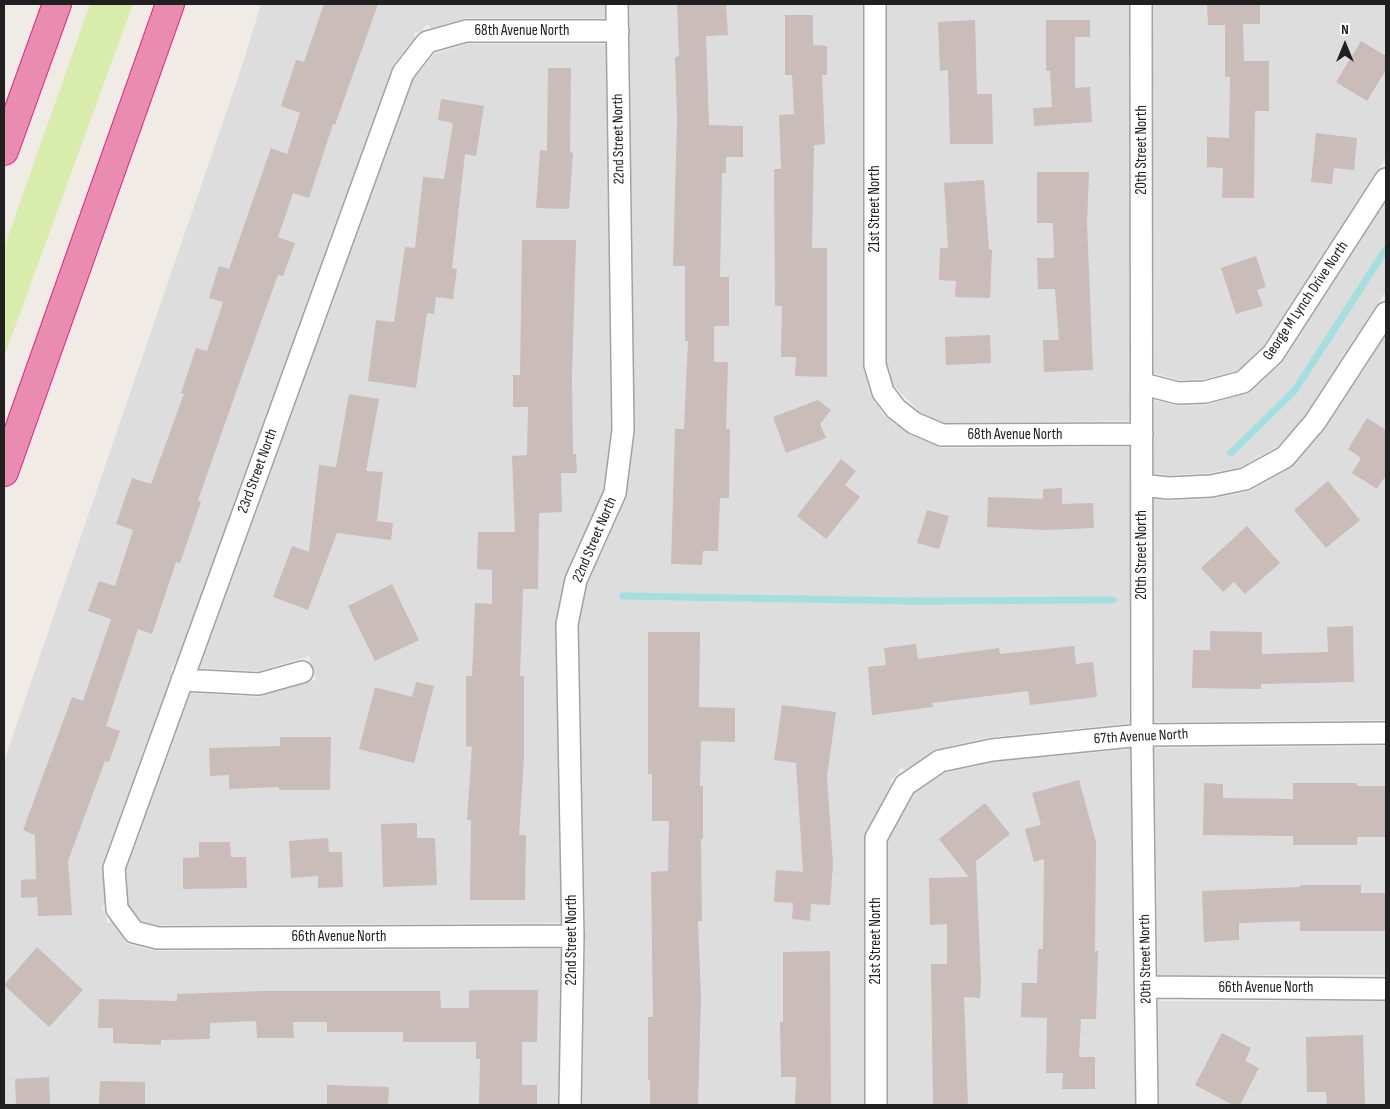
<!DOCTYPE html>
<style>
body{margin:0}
#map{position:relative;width:1390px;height:1109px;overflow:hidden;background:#f1ebe6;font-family:"Sofia Sans Condensed",sans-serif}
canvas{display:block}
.frame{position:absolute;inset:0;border:5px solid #202020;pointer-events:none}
.north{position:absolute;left:1320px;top:20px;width:50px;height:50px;-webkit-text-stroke:4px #fff;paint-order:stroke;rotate:0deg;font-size:14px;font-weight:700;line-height:20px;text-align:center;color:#202020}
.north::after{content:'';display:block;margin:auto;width:18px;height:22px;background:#202020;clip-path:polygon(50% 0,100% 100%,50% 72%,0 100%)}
</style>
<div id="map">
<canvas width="1390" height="1109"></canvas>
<div class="frame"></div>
<div class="north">N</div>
</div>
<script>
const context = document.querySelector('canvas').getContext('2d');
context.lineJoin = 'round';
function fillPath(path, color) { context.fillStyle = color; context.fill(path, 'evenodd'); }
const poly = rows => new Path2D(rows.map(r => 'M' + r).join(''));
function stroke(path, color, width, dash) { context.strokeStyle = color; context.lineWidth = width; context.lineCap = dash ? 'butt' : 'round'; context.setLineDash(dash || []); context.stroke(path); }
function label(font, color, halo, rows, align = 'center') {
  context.font = font + ' "Sofia Sans Condensed",sans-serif'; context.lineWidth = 4.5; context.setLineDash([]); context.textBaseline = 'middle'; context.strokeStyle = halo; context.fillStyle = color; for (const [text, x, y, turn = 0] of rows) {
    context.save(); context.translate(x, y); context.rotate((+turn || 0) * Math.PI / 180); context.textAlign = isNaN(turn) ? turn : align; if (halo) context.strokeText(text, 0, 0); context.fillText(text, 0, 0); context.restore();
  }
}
fillPath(poly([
 [261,4,606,4,606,18,466,18,431,28,427,24,421,31,414,33,415,39,394,64,175,667,172,667,171,677,103,863,105,903,101,907,106,914,107,923,112,922,124,940,131,945,158,951,562,949,559,1105,4,1105,4,761,240,72],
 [629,4,864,4,864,369,871,396,881,410,880,411,896,426,897,425,910,435,942,448,1131,447,1131,723,991,737,937,749,905,770,901,767,897,775,890,780,892,784,864,838,865,1105,582,1105,585,923,578,625,587,585,626,499,634,430],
 [887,4,1130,4,1131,421,944,423,920,412,893,385,887,364],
 [1152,4,1386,4,1386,157,1265,345,1238,371,1204,379,1179,380,1154,373],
 [467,44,606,44,611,429,604,489,566,574,556,621,562,923,159,925,140,921,128,904,125,870,190,693,258,697,316,680,309,656,258,671,199,668,412,80,434,54],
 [1386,201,1386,291,1307,414,1278,446,1241,467,1209,473,1168,475,1153,473,1154,400,1178,406,1206,405,1250,392,1280,364],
 [1386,334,1386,720,1154,722,1153,499,1169,501,1211,499,1250,491,1290,468,1323,431],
 [1386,746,1386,975,1158,975,1154,748],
 [1131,749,1136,1105,888,1105,887,842,913,794,944,773,993,762],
 [1158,1001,1386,1001,1386,1105,1159,1105]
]), '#dedddd');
fillPath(poly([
 [90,4,133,4,4,357,4,248]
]), '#d8ecab');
stroke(poly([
 [1231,453,1295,390,1386,249],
 [623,596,912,601,1113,600]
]), '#a5dedf', 7);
fillPath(poly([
 [324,4,378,4,335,125,333,124,309,198,293,193,278,237,295,243,283,276,278,275,252,347,198,500,201,502,180,563,176,562,152,634,138,629,106,726,120,731,109,762,105,761,68,861,72,915,38,916,37,897,21,898,21,880,36,879,35,835,23,830,72,697,83,701,111,619,88,611,99,581,115,586,128,546,133,530,116,524,132,478,151,484,184,394,181,393,196,348,207,351,223,302,209,298,219,266,229,269,271,148,287,154,300,113,281,106,296,60,304,62],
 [677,4,726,4,728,35,706,36,709,125,743,126,743,157,726,157,726,173,722,173,720,277,729,277,729,326,714,326,714,362,728,362,726,429,730,429,729,498,720,498,718,551,703,551,702,565,671,564,675,429,684,429,688,341,685,341,685,266,673,266,677,119,675,57,679,56],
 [1207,4,1260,4,1260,24,1243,24,1244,61,1269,61,1269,111,1255,111,1254,198,1222,198,1223,168,1207,167,1207,137,1229,138,1230,77,1225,77,1225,25,1208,25],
 [785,15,813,15,813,45,827,46,827,75,822,75,825,144,814,145,812,248,827,248,827,377,795,376,796,357,781,357,782,306,775,306,774,169,781,169,779,115,794,114,792,75,785,75],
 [975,20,977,94,992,94,993,144,950,144,948,70,940,71,938,22],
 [1046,20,1090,20,1090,37,1075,37,1075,88,1090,87,1092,122,1034,126,1033,108,1052,107,1050,71,1046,71],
 [1361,41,1386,56,1386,70,1367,101,1336,82],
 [548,68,571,68,570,152,573,153,569,209,536,208,540,150,547,151],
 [441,99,484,106,476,156,465,154,452,268,457,269,453,299,436,297,434,314,427,313,416,388,368,381,376,320,394,322,405,247,415,248,423,177,444,179,453,123,438,120],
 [1316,133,1357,138,1354,170,1334,168,1332,184,1311,182],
 [1037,172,1089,172,1087,223,1093,370,1044,372,1043,340,1059,340,1055,289,1038,289,1037,258,1054,258,1053,223,1037,223],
 [984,180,989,249,992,250,990,298,955,297,956,281,939,280,940,248,948,248,944,183],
 [522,240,576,240,572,376,573,454,576,454,577,473,561,473,562,512,539,513,538,589,523,589,520,676,524,676,524,757,519,835,526,835,525,900,470,900,471,820,467,820,472,747,466,746,466,676,472,676,475,603,492,604,492,570,477,569,478,532,515,532,512,456,527,455,528,407,513,407,513,375,520,375],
 [1256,256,1266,287,1257,290,1263,306,1236,314,1221,268],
 [990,335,991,363,946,365,945,337],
 [349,394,379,399,366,471,383,472,377,521,393,523,391,540,337,533,308,610,273,597,292,546,309,552,319,465,336,467],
 [818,400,831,410,820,424,826,438,786,453,773,417],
 [1367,418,1386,430,1386,475,1377,489,1352,473,1361,458,1348,449],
 [841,459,856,471,845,485,860,497,826,539,797,516],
 [1328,481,1360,520,1326,548,1294,510],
 [1062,488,1062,504,1093,503,1094,528,1044,530,987,527,988,497,1043,499,1043,489],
 [927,510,949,516,939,549,917,543],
 [1247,526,1280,563,1245,594,1234,582,1223,592,1201,568],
 [392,584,419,640,375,661,348,606],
 [1353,626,1354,682,1261,684,1261,689,1192,688,1193,650,1210,650,1210,631,1262,632,1262,654,1328,652,1327,627],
 [648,632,700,632,699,707,735,708,735,742,701,741,700,786,703,786,703,839,701,839,702,921,698,921,701,998,698,1105,650,1105,650,1080,648,1080,648,1017,653,1017,651,872,668,871,669,821,652,821,652,774,648,774],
 [916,644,918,659,999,648,1000,654,1074,646,1076,664,1093,662,1097,697,1030,705,1028,691,932,703,933,707,872,715,868,667,886,665,884,648],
 [416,682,434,686,414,763,359,749,375,687,412,697],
 [782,705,836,712,827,776,833,864,830,905,811,904,810,921,792,919,793,903,774,902,776,870,803,872,796,763,774,760],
 [280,737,331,737,330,790,279,790,279,787,229,789,229,775,210,776,209,748,280,746],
 [1079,780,1096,842,1095,951,1098,951,1096,1019,1081,1019,1079,1057,1095,1057,1095,1089,1062,1089,1063,1073,1046,1073,1047,1018,1021,1017,1022,983,1037,983,1038,949,1043,949,1044,859,1034,862,1025,829,1041,825,1032,793],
 [1204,783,1223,784,1223,798,1293,799,1293,783,1357,783,1357,786,1386,786,1386,837,1357,837,1357,845,1293,845,1293,836,1203,835],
 [985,803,1010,834,976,861,981,981,980,998,964,997,968,1105,933,1105,931,964,947,964,947,924,930,925,929,878,969,877,939,839],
 [417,823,417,838,435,838,437,885,383,887,381,824],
 [328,838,329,852,342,852,343,887,318,888,318,876,291,878,289,841],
 [199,842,230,842,231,857,246,857,247,888,183,889,183,858,199,857],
 [1300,885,1361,885,1361,893,1386,893,1386,931,1300,931,1300,921,1239,923,1239,940,1204,942,1202,891,1300,887],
 [37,947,83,990,49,1027,4,985],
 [830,951,831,1105,795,1105,796,1077,781,1077,780,1022,783,1022,783,952],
 [476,990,538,990,537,1042,522,1042,522,1085,537,1085,537,1105,479,1105,480,1059,476,1059,476,1042,403,1042,403,1032,327,1032,327,1022,293,1022,294,1038,257,1038,256,1021,210,1023,210,1039,161,1040,161,1045,113,1043,113,1028,98,1028,99,999,177,1001,177,994,264,991,440,991,441,1008,469,1008,469,991],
 [1222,1033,1251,1048,1245,1061,1259,1068,1240,1105,1233,1105,1195,1085],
 [1363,1035,1365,1105,1327,1105,1326,1092,1307,1092,1306,1037],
 [49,1077,50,1105,16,1105,15,1079],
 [100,1081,145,1082,145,1105,99,1105],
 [327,1085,389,1087,388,1105,327,1105]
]), '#c9bcb9');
const minor = poly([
 [875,4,875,365,883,392,896,409,914,423,942,435,1142,434],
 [1141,4,1142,735,1147,1105],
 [1143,384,1178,393,1205,392,1243,382,1273,354,1386,179],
 [1142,485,1168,488,1211,486,1245,479,1285,457,1315,422,1386,313],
 [182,680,259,684,302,672],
 [573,936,158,938,134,932,117,909,114,868,403,73,427,42,466,31,618,31],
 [1147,987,1386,989],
 [570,1105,573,936,567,624,576,580,615,493,623,430,617,4],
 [876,1105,876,838,905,785,940,761,992,750,1142,735,1386,733]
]);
const motorway = poly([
 [4,151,57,4],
 [4,472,170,4]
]);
stroke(minor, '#a1a1a1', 24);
stroke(motorway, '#e02189', 30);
stroke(minor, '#fff', 21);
stroke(motorway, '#ea8cb0', 28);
label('15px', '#202020', '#fff', [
 ["68th Avenue North",522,31],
 ["22nd Street North",619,139,-91],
 ["20th Street North",1142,150,-90],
 ["21st Street North",875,209,-90],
 ["George M Lynch Drive North",1306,301,-56],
 ["68th Avenue North",1015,435],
 ["23rd Street North",258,471,-70],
 ["22nd Street North",595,540,-67],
 ["20th Street North",1142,555,-90],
 ["67th Avenue North",1141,737,-3],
 ["66th Avenue North",339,937],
 ["22nd Street North",572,940,-90],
 ["21st Street North",876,941,-90],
 ["20th Street North",1146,959,-91],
 ["66th Avenue North",1266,988]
]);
</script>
